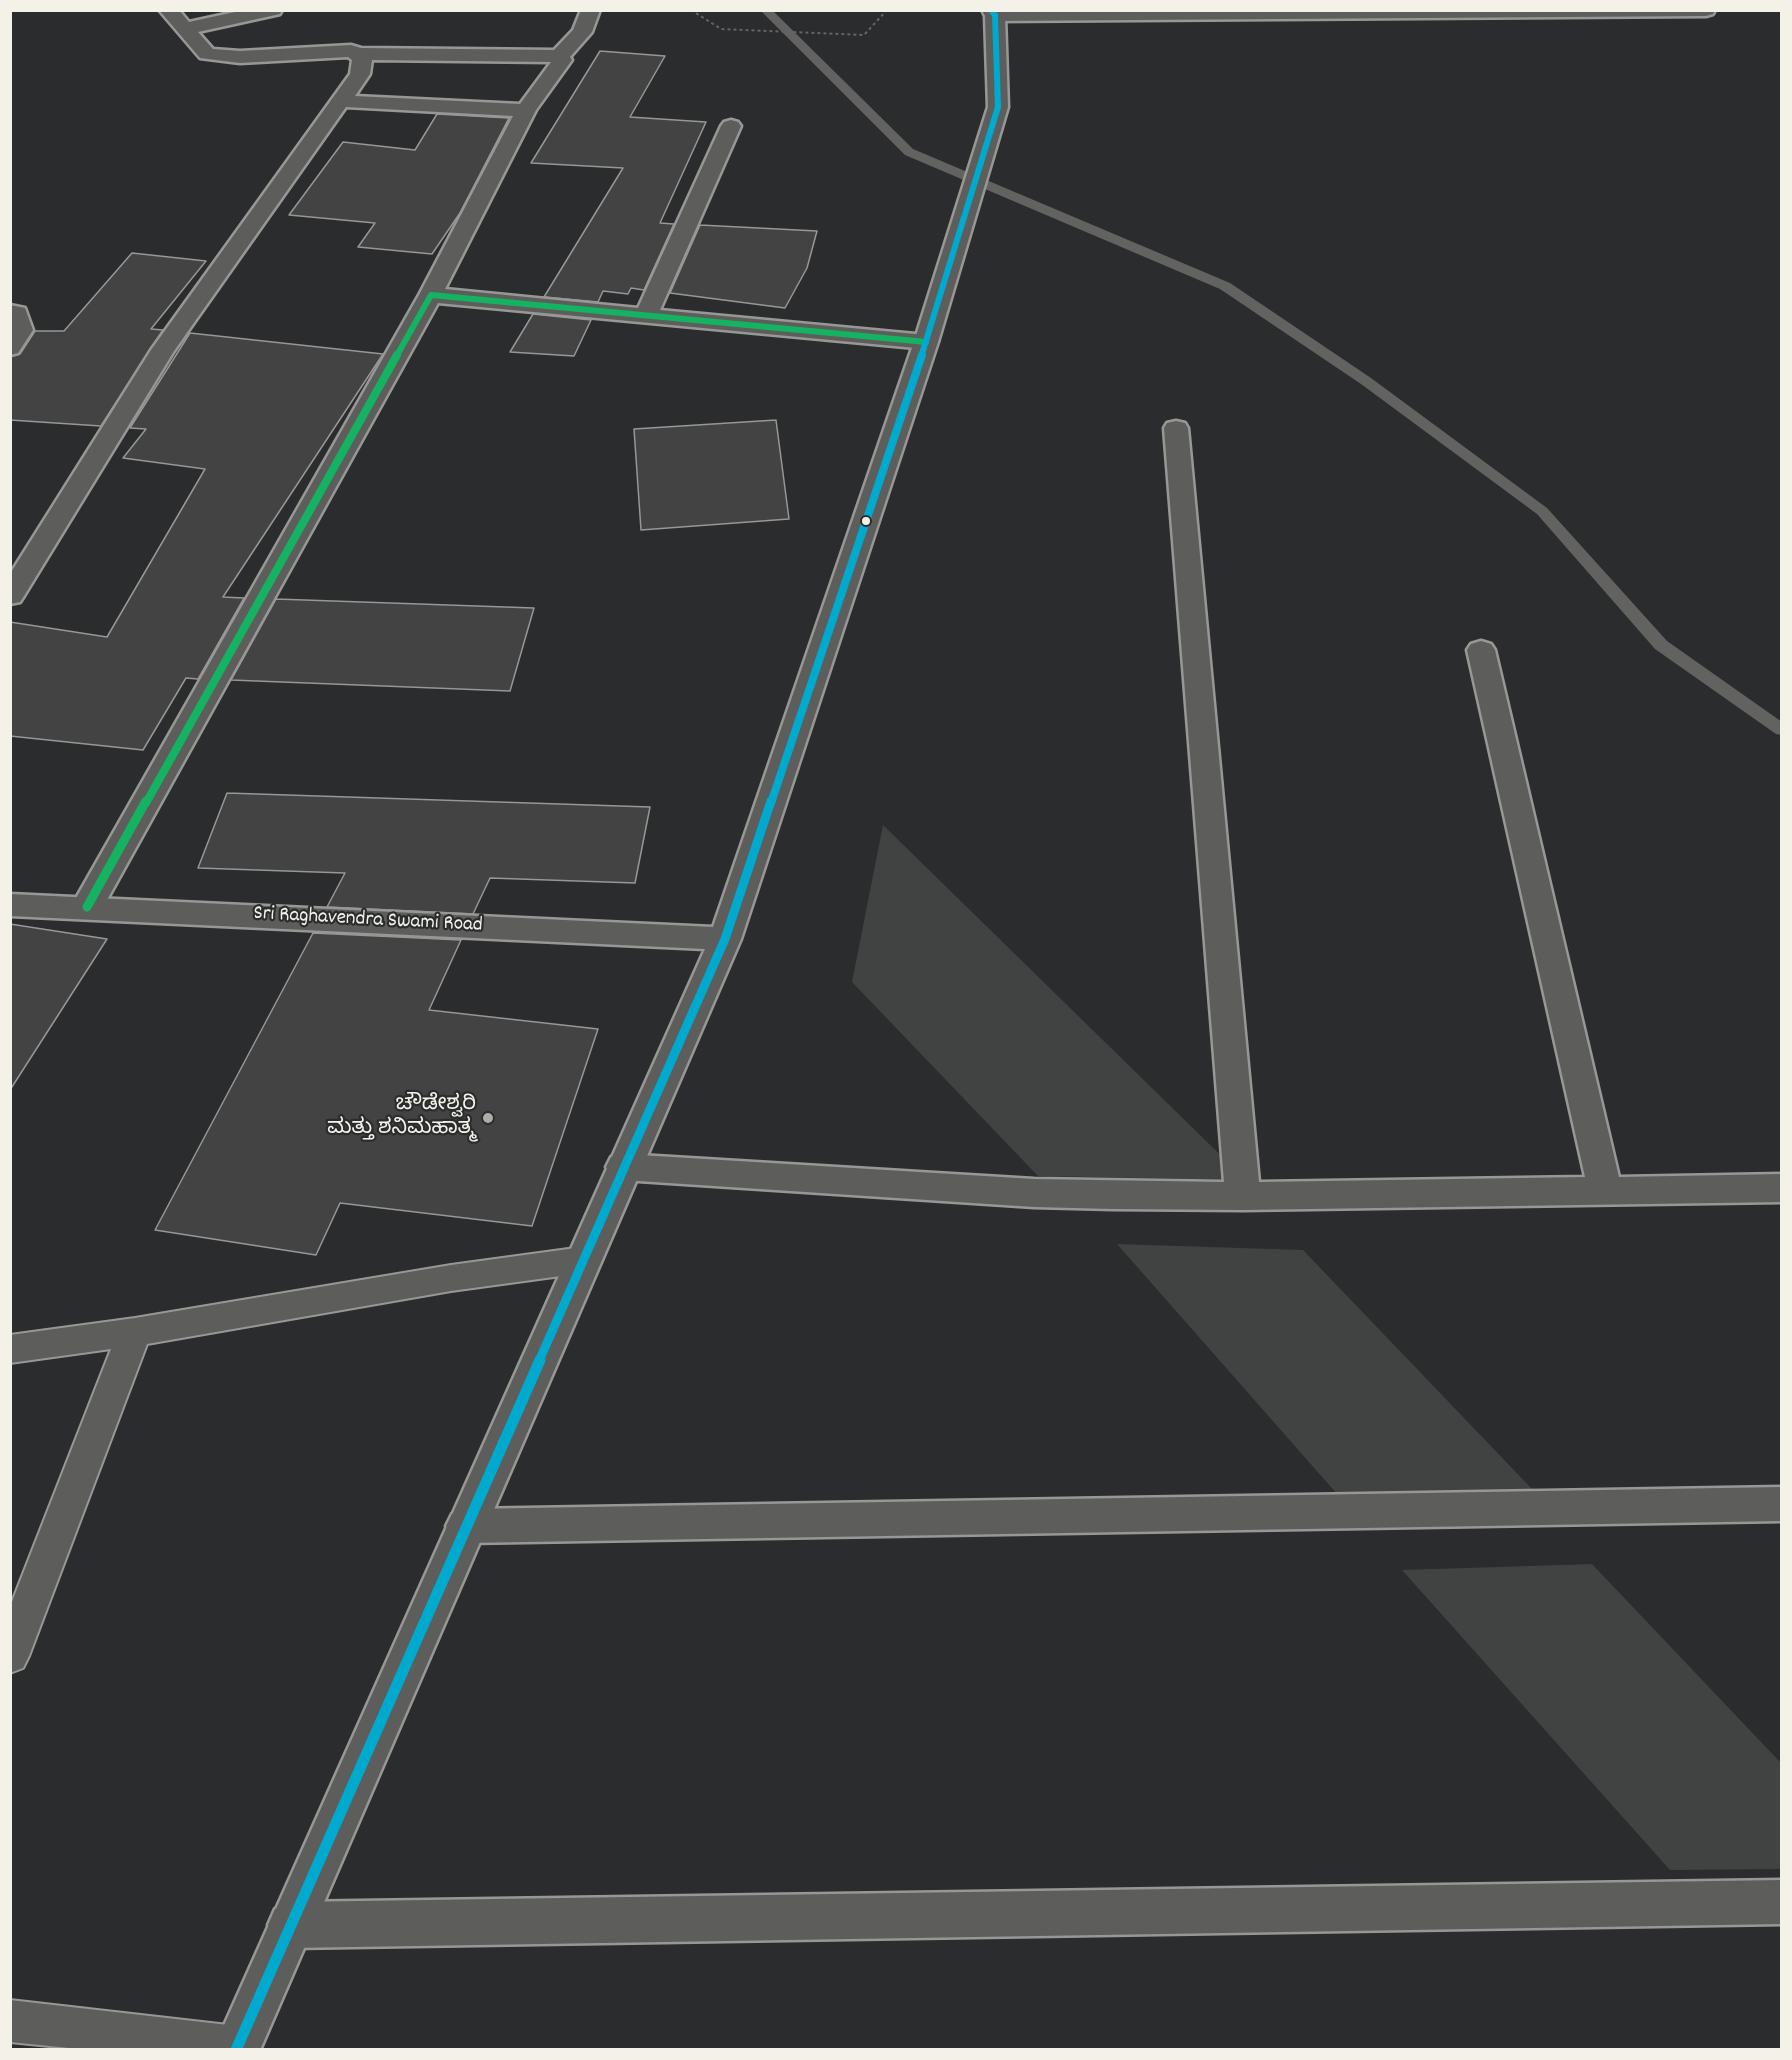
<!DOCTYPE html>
<meta charset="utf-8">
<style>
body{margin:0}
#map{position:relative;width:1792px;height:2060px;overflow:hidden;background:#2b2c2d;font-family:Dekko,sans-serif}
canvas{display:block}
.frame{position:absolute;inset:0;border:12px solid #f4f1e8;pointer-events:none}
</style>
<div id="map">
<canvas width="1792" height="2060"></canvas>
<div class="frame"></div>
</div>
<script>
const context = document.querySelector('canvas').getContext('2d');
context.lineJoin = 'round';
function fillPath(path, color) { context.fillStyle = color; context.fill(path, 'evenodd'); }
const poly = rows => new Path2D(rows.map(r => 'M' + r).join(''));
function stroke(path, color, width, dash) { context.strokeStyle = color; context.lineWidth = width; context.lineCap = dash ? 'butt' : 'round'; context.setLineDash(dash || []); context.stroke(path); }
function label(font, color, halo, rows, align = 'center') {
  context.font = font + ' Dekko,"Noto Sans Kannada",sans-serif'; context.lineWidth = 4.5; context.setLineDash([]); context.textBaseline = 'middle'; context.strokeStyle = halo; context.fillStyle = color; for (const [text, x, y, turn = 0] of rows) {
    context.save(); context.translate(x, y); context.rotate((+turn || 0) * Math.PI / 180); context.textAlign = isNaN(turn) ? turn : align; if (halo) context.strokeText(text, 0, 0); context.fillText(text, 0, 0); context.restore();
  }
}
fillPath(poly([
 [883,825,1246,1180,1038,1176,852,982],
 [1117,1244,1303,1250,1534,1491,1345,1503],
 [1592,1564,1781,1763,1781,1869,1670,1870,1402,1570]
]), '#414242');
fillPath(poly([
 [760,10,772,10,913,149,1230,283,1371,378,1547,508,1667,641,1782,722,1782,735,1776,734,1655,649,1537,514,1361,384,1220,289,905,155,760,10]
]), '#626361');
const building = poly([
 [600,51,665,56,630,117,706,122,660,223,674,224,644,290,631,288,628,294,603,291,598,302,544,297,623,168,531,163,600,51],
 [437,114,509,118,460,213,432,254,358,247,375,223,289,215,343,142,415,150,437,114],
 [700,225,817,231,807,268,785,308,670,293,700,225],
 [132,253,206,261,151,329,163,330,101,426,10,420,10,357,20,354,35,331,64,331,132,253],
 [533,314,591,320,574,356,510,352,533,314],
 [190,333,383,354,223,597,244,598,198,679,186,678,143,750,10,736,10,622,107,637,205,469,123,458,146,429,130,428,190,333],
 [776,420,789,519,641,530,634,429,776,420],
 [276,599,534,608,510,691,231,680,276,599],
 [227,793,650,807,635,883,490,878,473,914,327,907,345,873,198,868,227,793],
 [10,924,107,939,10,1090,10,924],
 [313,933,461,940,429,1010,598,1029,532,1226,340,1203,316,1255,155,1230,313,933]
]);
fillPath(building, '#434344');
stroke(building, '#979796', 1.5);
const service = poly([
 [583,1247,595,1251,599,1260,595,1269,583,1273,451,1291,147,1344,29,1656,23,1668,10,1673,10,1607,111,1349,10,1363,10,1335,135,1318,451,1265,583,1247],
 [10,2000,237,2026,252,2032,258,2047,257,2050,89,2050,10,2042,10,2000]
]);
const minor = poly([
 [159,10,179,10,189,22,244,10,282,10,280,14,198,32,213,49,240,51,351,45,361,48,554,50,573,30,581,10,600,10,592,32,570,57,572,60,536,110,445,289,638,308,721,126,724,122,731,120,738,122,741,126,660,310,926,335,934,337,938,342,934,347,926,349,438,303,103,907,98,915,87,918,76,915,71,907,419,295,513,116,346,107,174,351,24,596,20,602,10,604,10,574,151,350,350,74,352,60,348,57,240,63,200,58,159,10],
 [372,60,551,62,520,104,355,96,370,74,372,60],
 [990,10,1715,10,1713,14,1706,16,995,21,988,19,985,15,990,10],
 [10,305,25,308,33,330,18,353,10,355,10,305],
 [1176,421,1185,423,1188,428,1259,1182,1585,1177,1467,650,1471,644,1481,641,1491,644,1495,650,1619,1177,1782,1174,1782,1202,1243,1210,1113,1209,1034,1207,623,1180,611,1177,606,1167,611,1157,623,1154,1034,1179,1224,1182,1164,428,1167,423,1176,421],
 [1782,1487,1782,1521,466,1543,452,1538,446,1526,452,1514,466,1509,1782,1487],
 [1782,1880,1782,1924,291,1948,275,1941,268,1925,275,1909,291,1902,1782,1880]
]);
const tertiary = poly([
 [982,10,1001,10,1005,15,1008,107,938,342,741,939,260,2050,213,2050,705,949,10,916,10,894,713,927,914,342,988,107,985,16,982,10]
]);
stroke(service, '#979796', 4);
stroke(minor, '#979796', 5);
stroke(tertiary, '#979796', 5);
stroke(poly([
 [691,10,721,29,864,35,887,10]
]), '#646464', 2, [3, 3]);
fillPath(service, '#5d5d5c');
fillPath(minor, '#5d5d5c');
fillPath(tertiary, '#5d5d5c');
stroke(poly([
 [396,357,431,295,926,342]
]), '#13b361', 6);
stroke(poly([
 [146,803,397,355]
]), '#13b361', 8);
stroke(poly([
 [87,907,146,801]
]), '#13b361', 9);
stroke(poly([
 [921,357,998,107,995,15,991,10]
]), '#00a9ce', 6);
stroke(poly([
 [771,803,922,355]
]), '#00a9ce', 8);
stroke(poly([
 [539,1361,725,939,771,801]
]), '#00a9ce', 9);
stroke(poly([
 [236,2050,540,1360]
]), '#00a9ce', 11);
for (const [x, y, r, color] of [
 [866,521,5,"#f4f1e8"],
 [488,1118,6,"#aeaca7"]
]) { const dot = new Path2D(); dot.arc(x, y, r, 0, 2 * Math.PI); context.fillStyle = color; context.fill(dot); stroke(dot, '#2a2d2e', 2); }
label('21px', '#f4f1e8', '#2a2d2e', [
 ["Sri Raghavendra Swami Road",368,921,3]
]);
label('21px', '#f4f1e8', '#2a2d2e', [
 ["ಚೌಡೇಶ್ವರಿ",476,1106],
 ["ಮತ್ತು ಶನಿಮಹಾತ್ಮ",476,1130]
], 'right');
</script>
